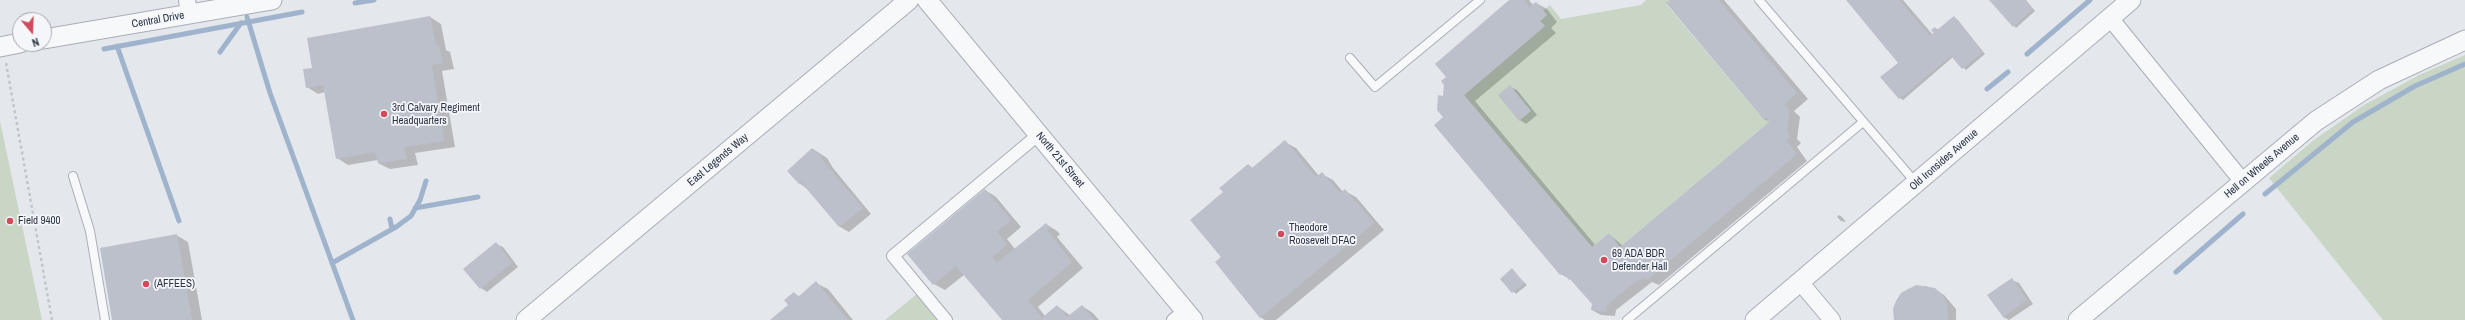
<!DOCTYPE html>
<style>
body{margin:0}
#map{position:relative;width:2465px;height:320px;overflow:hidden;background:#e4e7ec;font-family:"Archivo Narrow",sans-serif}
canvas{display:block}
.north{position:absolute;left:12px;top:12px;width:40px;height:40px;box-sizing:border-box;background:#f4f6f9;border:1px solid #a4a8b1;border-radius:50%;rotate:161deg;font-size:11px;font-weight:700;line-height:16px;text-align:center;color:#2b3445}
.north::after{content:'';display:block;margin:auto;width:14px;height:18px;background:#d1495b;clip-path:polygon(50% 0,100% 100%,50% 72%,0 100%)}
</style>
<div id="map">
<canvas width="2465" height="320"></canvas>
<div class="north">N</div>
</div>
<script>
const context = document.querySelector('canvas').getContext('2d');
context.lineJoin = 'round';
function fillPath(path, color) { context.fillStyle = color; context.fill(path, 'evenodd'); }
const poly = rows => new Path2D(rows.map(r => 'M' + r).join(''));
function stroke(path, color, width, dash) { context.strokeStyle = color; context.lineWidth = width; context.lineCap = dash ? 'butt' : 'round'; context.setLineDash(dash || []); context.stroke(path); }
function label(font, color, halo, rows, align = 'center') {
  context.font = font + ' "Archivo Narrow",sans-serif'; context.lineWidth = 3.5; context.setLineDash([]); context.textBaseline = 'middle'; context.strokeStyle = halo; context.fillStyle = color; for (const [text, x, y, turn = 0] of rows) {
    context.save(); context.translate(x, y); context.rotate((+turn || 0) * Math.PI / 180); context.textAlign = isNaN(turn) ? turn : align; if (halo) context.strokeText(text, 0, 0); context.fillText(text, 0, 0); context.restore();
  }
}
fillPath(poly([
 [1646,0,1670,0,1666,4,1763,119,1766,118,1769,122,1620,247,1609,233,1592,247,1464,95,1545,26,1540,21,1547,15,1543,11,1550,5,1561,19,1641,5],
 [2465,55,2465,320,2383,320,2269,178,2314,140,2364,105,2419,75],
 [0,121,42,320,0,320],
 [917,294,939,320,885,320]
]), '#c9d6c5');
fillPath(poly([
 [1511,0,1529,0,1533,5,1536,3,1547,9,1557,22,1551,28,1556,33,1475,101,1596,246,1609,234,1623,246,1770,122,1764,119,1672,0,1724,0,1808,99,1794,111,1800,117,1797,139,1801,143,1797,147,1807,161,1659,285,1652,282,1616,310,1615,316,1601,315,1592,310,1593,304,1571,280,1561,274,1435,125,1444,117,1447,77],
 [1847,0,1903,0,1933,35,1935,28,1939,30,1957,19,1985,54,1966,70,1953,57,1903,100,1900,98,1900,63],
 [1991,0,2026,0,2035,11,2016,28],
 [430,17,441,24,446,50,450,52,454,69,442,71,455,147,415,153,418,165,390,169,378,163,378,160,348,165,337,158,325,92,318,94,307,87,313,69],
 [1510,87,1517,90,1537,115,1526,124,1520,120],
 [1285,142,1296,148,1319,176,1322,174,1333,180,1343,192,1345,191,1356,197,1384,230,1276,320,1265,320,1260,317,1222,257,1225,192,1248,165,1253,168],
 [813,149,827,158,833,168,871,214,849,232,840,227,806,188,799,183],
 [985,190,996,197,1021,227,1007,239,1015,249,1046,224,1057,231,1060,234,1057,237,1083,268,1038,307,1045,316,1057,306,1071,316,1082,306,1093,313,1099,320,1003,320,964,275,945,290,934,284],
 [1839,215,1842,217,1846,222,1841,221,1837,217],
 [176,235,188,242,202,320,113,320],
 [496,244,503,247,518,267,487,292,481,288],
 [1512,270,1527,285,1516,294,1501,279],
 [2012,280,2019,283,2033,304,2009,320,2003,317],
 [816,283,828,289,853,320,771,320,789,305,794,293,800,297],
 [1926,286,1944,295,1956,309,1956,320,1897,320,1902,294,1908,289]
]), '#0003');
stroke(poly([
 [355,3,374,0],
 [247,17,270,93,353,320],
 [117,46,179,221],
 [104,49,302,12],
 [220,52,241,23],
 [2027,54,2090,0],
 [1987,89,2008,72],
 [2265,194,2353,122,2415,86,2465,64],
 [415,208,478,197],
 [390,219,392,229],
 [332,263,396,227,411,216,420,200,426,181],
 [2176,272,2243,214]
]), '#9fb4cc', 5);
fillPath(poly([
 [1509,0,1524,0,1529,7,1536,2,1547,15,1540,21,1545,26,1464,95,1592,247,1609,233,1620,247,1769,122,1766,118,1764,120,1666,3,1670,0,1719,0,1797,93,1784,104,1789,110,1787,132,1790,137,1786,140,1797,154,1647,280,1644,277,1637,282,1636,281,1607,305,1606,312,1591,310,1592,304,1570,279,1569,280,1563,273,1560,275,1434,125,1443,117,1437,110,1438,95,1443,96,1444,85,1441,81,1446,77,1435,64],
 [1846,0,1899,0,1930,36,1934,33,1931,30,1935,27,1937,30,1954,16,1983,52,1962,69,1951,56,1899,99,1880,77,1898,63],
 [1989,0,2025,0,2033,9,2013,27],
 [430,16,436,45,439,45,443,63,432,65,444,141,404,147,407,159,378,163,375,152,336,159,323,85,306,88,303,69,312,68,307,38],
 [1510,85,1531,111,1519,121,1498,95],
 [1285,140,1316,177,1322,172,1340,193,1345,189,1374,223,1260,318,1215,262,1221,257,1190,220,1223,192,1219,188,1223,185,1248,164,1252,168],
 [812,148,816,153,818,152,824,162,863,208,839,227,801,182,799,184,787,171],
 [985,189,1011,220,997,232,1007,245,992,257,997,263,1046,223,1050,228,1047,230,1072,262,1028,300,1042,318,1057,305,1067,317,1082,305,1094,320,1002,320,956,266,933,285,907,254],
 [177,234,192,320,112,320,100,248],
 [496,242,512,263,480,289,463,269],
 [1512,268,1524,283,1512,293,1500,279],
 [2012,278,2027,300,2003,317,1987,295],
 [816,281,848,320,770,320,788,305,784,300,794,292,798,297],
 [1916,285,1935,288,1942,294,1947,303,1948,320,1894,320,1893,309,1896,301,1901,293]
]), '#bbc0ca');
const service = poly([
 [1759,0,1916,183],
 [1350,58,1375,87,1480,0],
 [73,176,90,231,105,320],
 [1627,320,1863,122]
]);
const pedestrian = poly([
 [946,320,893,256,1038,135],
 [1173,320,1185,310]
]);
const minor = poly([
 [187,0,189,14],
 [2110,18,2243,182],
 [1800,282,1832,320]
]);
const tertiary = poly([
 [927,0,1193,320],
 [44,39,272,0],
 [0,47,20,43],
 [526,320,909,0],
 [1755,320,2131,0],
 [2078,320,2316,121,2379,80,2465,40]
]);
stroke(service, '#a9aeb7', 10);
stroke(pedestrian, '#a9aeb7', 14);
stroke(minor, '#a9aeb7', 18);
stroke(tertiary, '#a9aeb7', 21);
stroke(poly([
 [6,63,52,320]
]), '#c2c5cb', 2.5, [3, 3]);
stroke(service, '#f7f8fa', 8);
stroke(pedestrian, '#f7f8fa', 12);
stroke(minor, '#f7f8fa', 16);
stroke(tertiary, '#f7f8fa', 19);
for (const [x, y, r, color] of [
 [384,114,4,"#d1495b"],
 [10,221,4,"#d1495b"],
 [1281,234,4,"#d1495b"],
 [1604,260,4,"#d1495b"],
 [146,284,4,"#d1495b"]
]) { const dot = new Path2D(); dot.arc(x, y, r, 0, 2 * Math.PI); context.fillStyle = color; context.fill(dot); stroke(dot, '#f4f6f9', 1.5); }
label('11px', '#2b3445', '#f4f6f9', [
 ["Central Drive",158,20,-10],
 ["East Legends Way",718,160,-40],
 ["North 21st Street",1060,160,50],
 ["Old Ironsides Avenue",1944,160,-41],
 ["Hell on Wheels Avenue",2262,166,-40]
]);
label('11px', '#2b3445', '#f4f6f9', [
 ["3rd Calvary Regiment",392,108],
 ["Headquarters",392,121],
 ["Field 9400",18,221],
 ["Theodore",1289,228],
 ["Roosevelt DFAC",1289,241],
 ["69 ADA BDR",1612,254],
 ["Defender Hall",1612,267],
 ["(AFFEES)",154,284]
], 'left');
</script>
